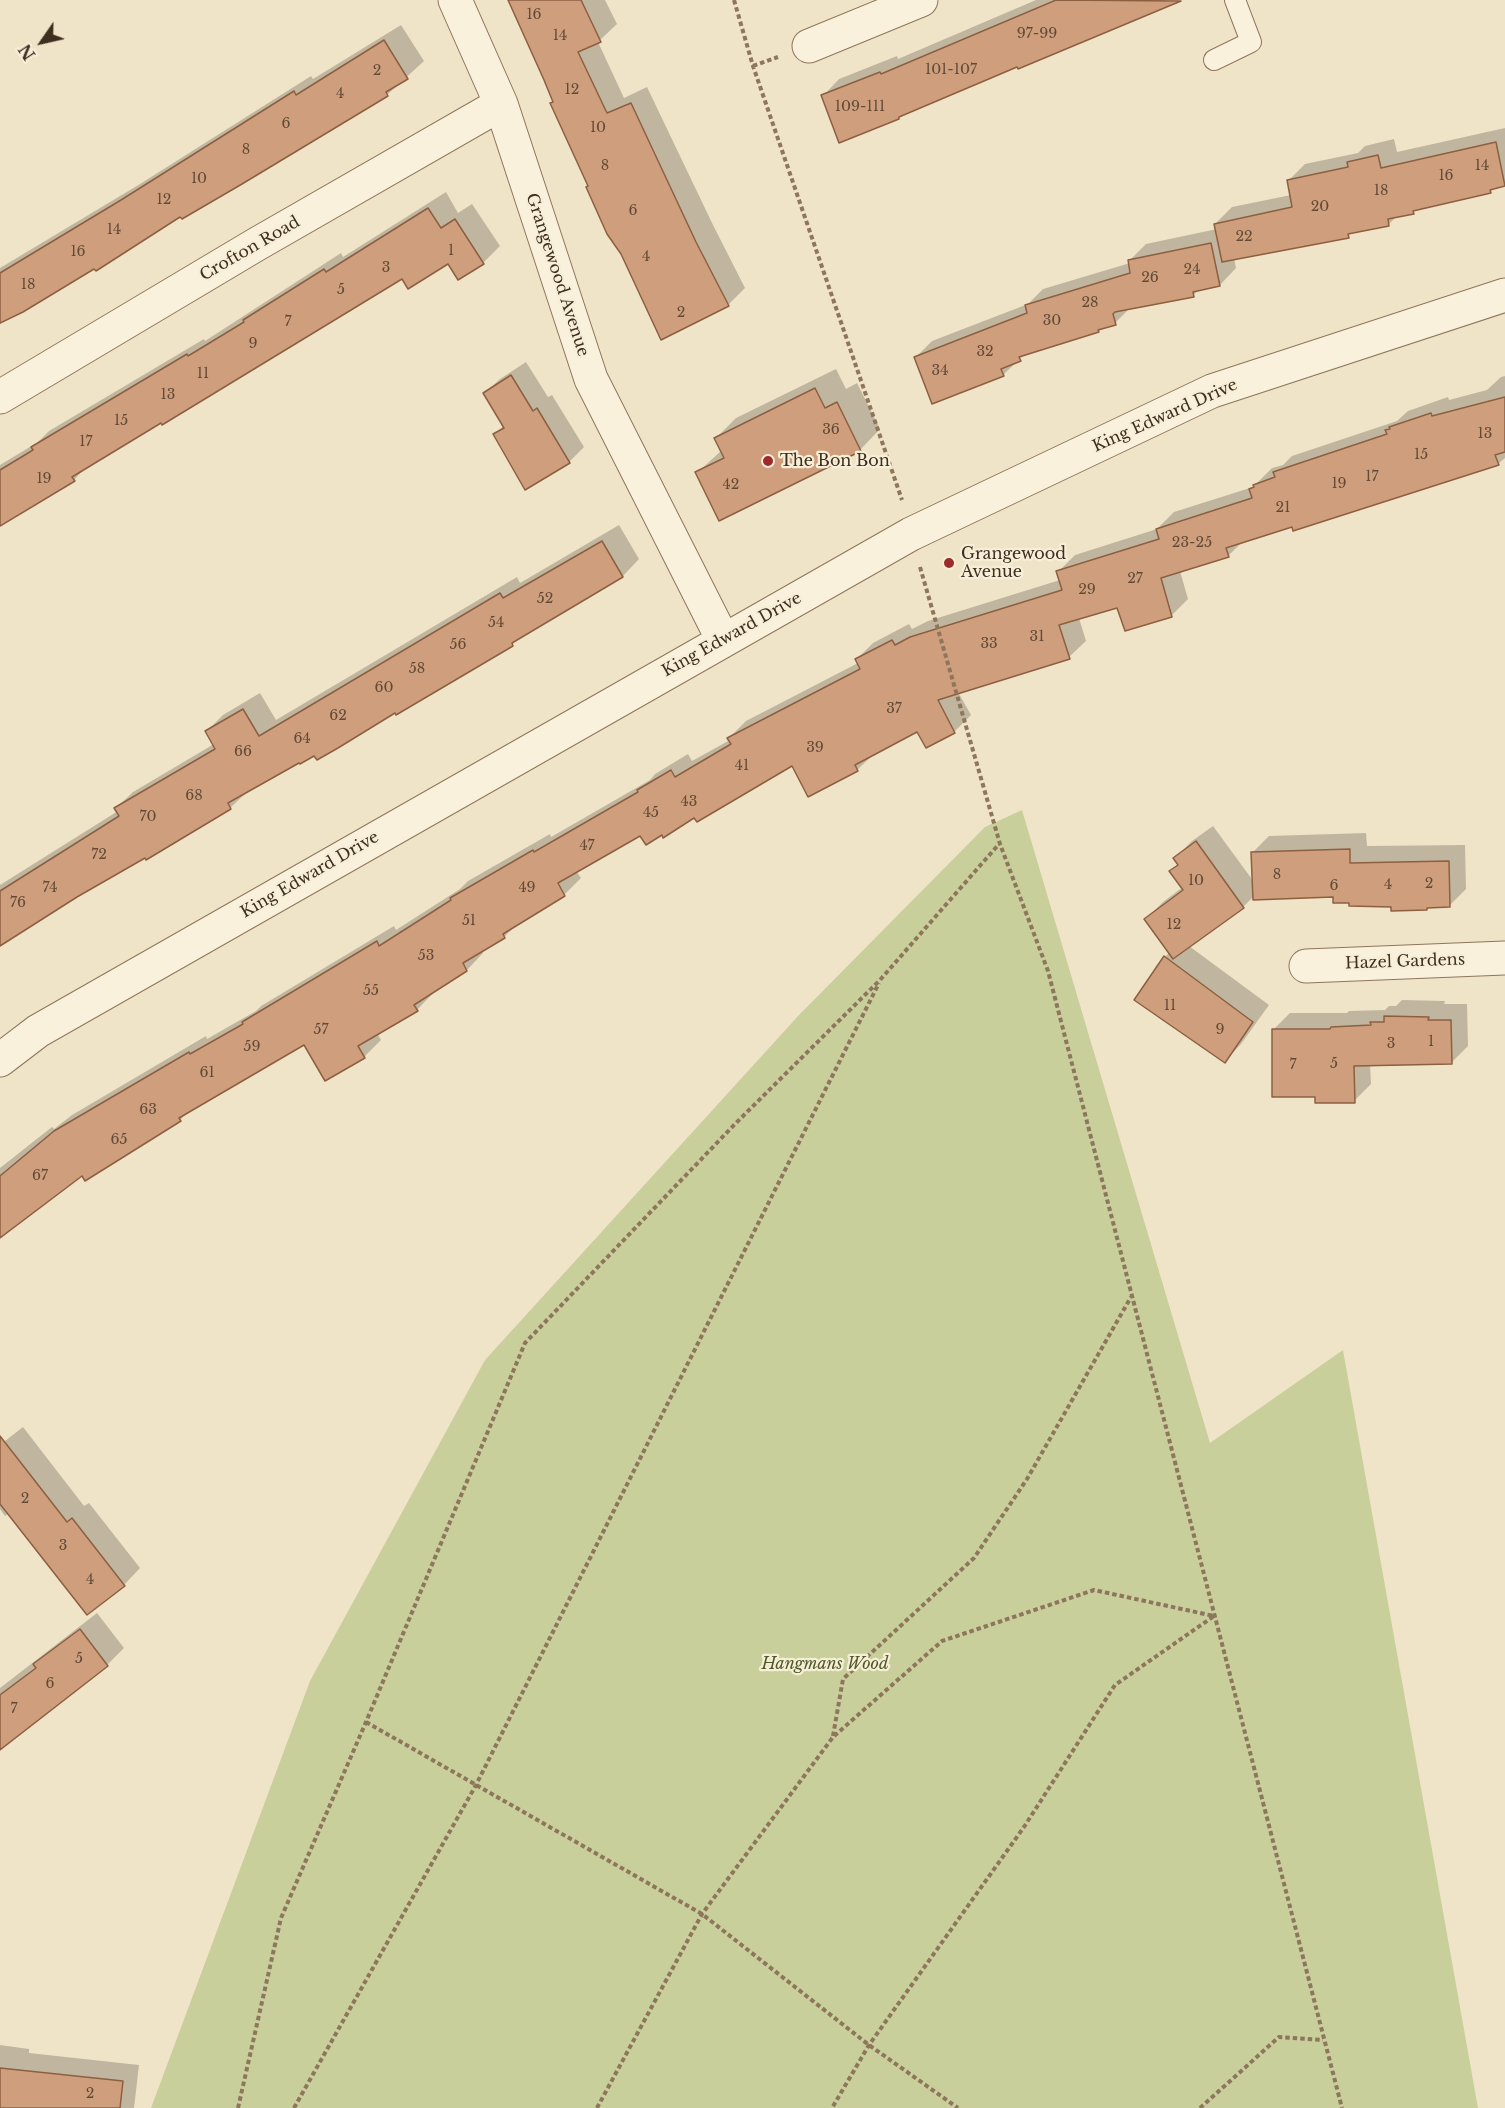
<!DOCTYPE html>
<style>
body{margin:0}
#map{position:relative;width:1505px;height:2108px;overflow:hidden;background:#f0e4c8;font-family:"Libre Baskerville",serif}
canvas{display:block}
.north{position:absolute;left:12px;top:12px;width:60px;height:60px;-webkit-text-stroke:4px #f7eed8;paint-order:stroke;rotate:236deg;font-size:16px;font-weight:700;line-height:24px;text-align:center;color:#3d2e20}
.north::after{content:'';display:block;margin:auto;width:21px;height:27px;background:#3d2e20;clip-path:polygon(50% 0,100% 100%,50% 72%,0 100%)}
</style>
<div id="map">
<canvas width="1505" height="2108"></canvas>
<div class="north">N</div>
</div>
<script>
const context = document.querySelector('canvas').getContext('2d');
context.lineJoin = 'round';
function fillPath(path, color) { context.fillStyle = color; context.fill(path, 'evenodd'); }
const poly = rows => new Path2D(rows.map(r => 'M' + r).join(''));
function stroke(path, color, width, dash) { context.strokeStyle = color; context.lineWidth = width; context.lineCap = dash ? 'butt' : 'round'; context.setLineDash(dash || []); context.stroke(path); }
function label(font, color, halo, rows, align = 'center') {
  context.font = font + ' "Libre Baskerville",serif'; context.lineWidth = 4.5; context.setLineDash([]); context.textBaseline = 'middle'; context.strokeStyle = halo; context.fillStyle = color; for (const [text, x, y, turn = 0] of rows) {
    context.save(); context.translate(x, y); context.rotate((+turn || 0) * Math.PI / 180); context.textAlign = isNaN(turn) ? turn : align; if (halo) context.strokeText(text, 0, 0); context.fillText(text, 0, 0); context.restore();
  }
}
fillPath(poly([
 [1022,810,1210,1443,1343,1350,1478,2108,151,2108,310,1681,485,1360,799,1015,985,827]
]), '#c9cf9b');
fillPath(poly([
 [510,0,605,0,617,24,598,42,624,98,647,87,713,225,745,288,728,305,554,101],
 [1036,0,1166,0,1156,9,1018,65,902,115,898,118,823,96,839,79,897,56,898,59],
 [401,25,424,61,387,95,181,215,0,324,0,268,140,184,311,76,313,79],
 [1505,128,1505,185,1495,187,1490,192,1417,208,1413,212,1397,216,1388,225,1353,231,1348,236,1234,258,1236,268,1220,285,1200,289,1193,295,1131,307,1115,323,1103,327,1099,331,1027,352,1003,375,916,357,932,341,1028,304,1043,289,1130,263,1129,261,1146,244,1217,229,1215,224,1232,207,1291,195,1288,181,1305,164,1358,153,1365,146,1394,139,1397,152],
 [446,192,458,213,472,204,500,246,483,263,448,262,402,277,86,467,74,480,0,525,0,465,38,442,49,431,204,339,205,341,341,253,343,257],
 [526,362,548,397,552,395,584,447,569,462,495,435,504,425,485,393,500,379],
 [836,369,846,389,857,383,880,429,860,450,697,473,722,450,716,438,736,418],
 [1505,376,1505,458,1498,464,1243,541,1228,556,1180,571,1188,599,1171,616,1118,606,1079,618,1086,641,1069,657,958,692,971,715,954,732,918,730,875,753,857,770,793,764,662,833,641,834,576,871,581,878,564,895,519,922,504,937,481,950,483,953,467,970,432,991,433,993,417,1010,377,1033,381,1040,364,1057,304,1043,190,1110,180,1120,83,1174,0,1237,0,1168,52,1127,54,1129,72,1115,206,1036,207,1039,256,1011,261,1006,394,926,396,930,460,889,468,881,550,834,551,837,650,780,655,774,688,754,692,761,730,740,729,738,746,721,858,663,856,660,873,643,909,624,912,629,928,621,1060,580,1058,572,1075,555,1157,529,1174,512,1253,487,1272,468,1283,465,1292,456,1397,421,1408,411,1448,397,1449,400,1487,390,1501,377],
 [619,525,639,559,623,576,519,637,512,644,396,711,247,792,230,808,145,856,0,943,0,885,118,811,116,808,133,792,214,744,207,731,223,715,260,693,276,720,517,577,520,583],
 [1213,826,1254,882,1253,852,1269,836,1366,833,1367,846,1465,845,1466,889,1449,906,1429,906,1426,909,1351,901,1335,896,1254,896,1243,907,1189,946,1269,1005,1241,1044,1225,1061,1165,957,1170,952,1146,919,1163,902,1183,887,1171,871,1179,863,1175,858,1192,841],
 [1402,1000,1445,1001,1444,1004,1467,1004,1468,1046,1451,1063,1370,1064,1371,1084,1354,1101,1316,1095,1273,1030,1290,1013,1347,1013,1349,1011,1385,1010,1389,1006,1396,1006],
 [23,1427,84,1506,89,1503,140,1568,124,1585,9,1513,5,1516,0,1509,0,1445],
 [97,1613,124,1648,107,1665,0,1748,0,1688],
 [0,2045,29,2049,29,2053,139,2065,134,2108,0,2108]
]), '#0003');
const building = poly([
 [508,0,581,0,601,42,578,52,607,113,631,103,696,242,729,306,661,340,621,254,607,234,586,187,588,186,550,103,553,102,544,80,508,0],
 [1056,0,1181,1,1018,69,1017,67,899,117,899,119,839,143,821,95,880,72,881,74,1056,0],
 [384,40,408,79,386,92,388,96,242,184,182,219,180,217,96,271,94,269,23,312,0,323,0,273,121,200,294,91,296,95,384,40],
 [1496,142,1505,186,1490,190,1491,193,1413,211,1414,214,1388,219,1389,226,1348,234,1349,238,1222,262,1214,224,1292,207,1287,180,1348,167,1347,162,1378,155,1381,168,1496,142],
 [428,208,441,228,455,219,484,264,458,280,448,264,408,289,402,279,162,425,161,423,72,477,75,481,0,526,0,470,33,450,31,447,187,354,188,356,244,322,243,320,324,269,326,272,428,208],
 [1211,243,1220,286,1193,292,1194,297,1115,312,1113,314,1116,325,1098,330,1099,332,1019,357,1021,361,1001,369,1004,376,932,404,914,357,1027,313,1025,305,1130,273,1128,260,1211,243],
 [511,375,533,411,537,408,570,463,525,490,493,434,504,428,483,393,511,375],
 [815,388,825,408,837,402,861,451,719,521,695,472,724,458,714,438,815,388],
 [1505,397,1505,452,1495,455,1499,465,1293,531,1292,527,1226,548,1229,557,1161,578,1172,617,1125,631,1117,608,1059,625,1070,659,938,700,955,733,926,748,917,732,855,765,858,771,808,797,792,766,697,822,694,818,663,838,662,835,646,845,640,836,558,883,565,896,503,934,505,938,463,963,467,971,414,1005,418,1011,358,1046,365,1058,325,1081,304,1045,179,1118,181,1121,85,1181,82,1176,0,1238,0,1176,54,1131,189,1052,190,1054,243,1024,242,1022,377,941,379,946,451,900,450,898,533,850,534,852,638,792,637,790,671,770,675,777,731,744,727,738,860,669,855,659,892,640,895,645,910,637,1062,590,1056,571,1159,539,1156,529,1252,498,1249,489,1254,487,1253,485,1275,477,1273,472,1387,434,1385,430,1390,429,1389,427,1431,413,1432,416,1505,397],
 [602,541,623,577,512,643,513,646,396,715,395,713,338,748,317,760,314,756,300,764,299,763,228,803,231,809,146,860,145,858,77,897,0,946,0,891,119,816,114,808,215,749,205,731,243,709,259,736,500,593,503,598,602,541],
 [1196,841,1244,908,1173,959,1144,919,1183,890,1169,871,1178,865,1173,858,1196,841],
 [1350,849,1350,863,1449,861,1450,907,1427,908,1427,910,1391,911,1391,907,1349,906,1349,903,1333,903,1333,897,1253,900,1251,852,1350,849],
 [1164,956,1253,1022,1225,1063,1134,1000,1164,956],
 [1384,1016,1429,1017,1428,1020,1451,1020,1452,1064,1354,1066,1355,1103,1315,1103,1315,1097,1272,1097,1272,1029,1330,1029,1331,1027,1371,1025,1370,1022,1384,1022,1384,1016],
 [0,1436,67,1522,72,1518,125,1586,87,1615,0,1504,0,1436],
 [80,1629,108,1666,0,1750,0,1695,36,1668,33,1664,80,1629],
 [0,2068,123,2081,120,2108,0,2108,0,2068]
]);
fillPath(building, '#cf9f7d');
stroke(building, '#8d5f41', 1.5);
const service = poly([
 [1214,60,1251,42,1235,0]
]);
const minor = poly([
 [455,0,501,104,591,379,723,640],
 [809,46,921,0],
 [0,397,257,244,501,104],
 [1306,966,1505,958],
 [0,1060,38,1031,911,534,1212,391,1505,295]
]);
stroke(service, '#8d765c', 22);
stroke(minor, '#8d765c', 35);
stroke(poly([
 [734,0,753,66,902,500],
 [753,66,778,57],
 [920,567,1000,844,1048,971,1342,2108],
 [366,1722,702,1914,869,2045,958,2108],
 [833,1736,843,1679,974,1558,1027,1479,1131,1297],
 [238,2108,281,1918,366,1722,525,1343,735,1124,880,980,999,844],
 [294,2108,476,1785,879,983],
 [597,2108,702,1914,833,1737,942,1641,1094,1590,1214,1616,1115,1685,1024,1827,869,2045,832,2108],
 [1200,2108,1279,2037,1323,2040]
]), '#8d765c', 4, [4.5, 3]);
stroke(service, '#faf1dc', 20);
stroke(minor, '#faf1dc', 33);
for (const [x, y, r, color] of [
 [768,461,6,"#9e2a2b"],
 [949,563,6,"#9e2a2b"]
]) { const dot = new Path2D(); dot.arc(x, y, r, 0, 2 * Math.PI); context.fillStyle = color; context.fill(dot); stroke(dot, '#f7eed8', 2); }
label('14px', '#624a37', null, [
 ["16",534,15],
 ["97-99",1037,34],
 ["14",560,36],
 ["101-107",951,70],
 ["2",377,71],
 ["12",572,90],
 ["4",340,94],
 ["109-111",860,107],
 ["6",286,124],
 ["10",598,128],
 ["8",246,150],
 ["8",605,166],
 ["14",1482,166],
 ["16",1446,176],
 ["10",199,179],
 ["18",1381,191],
 ["12",164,200],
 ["20",1320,207],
 ["6",633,211],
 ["14",114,230],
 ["22",1244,237],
 ["1",451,251],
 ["16",78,252],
 ["4",646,257],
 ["3",386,268],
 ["24",1192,270],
 ["26",1150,278],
 ["18",28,285],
 ["5",341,290],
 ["28",1090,303],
 ["2",681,313],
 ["30",1052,321],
 ["7",288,322],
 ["9",253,344],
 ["32",985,352],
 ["34",940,371],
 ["11",203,374],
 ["13",168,395],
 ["15",121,421],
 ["36",831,430],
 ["13",1485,434],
 ["17",86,442],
 ["15",1421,455],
 ["17",1372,477],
 ["19",44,479],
 ["19",1339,484],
 ["42",731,485],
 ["21",1283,508],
 ["23-25",1192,543],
 ["27",1135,579],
 ["29",1087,590],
 ["52",545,599],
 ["54",496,623],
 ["31",1037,637],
 ["33",989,644],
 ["56",458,645],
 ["58",417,669],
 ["60",384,688],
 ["37",894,709],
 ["62",338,716],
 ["64",302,739],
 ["39",815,748],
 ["66",243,752],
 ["41",742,766],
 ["68",194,796],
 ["43",689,802],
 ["45",651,813],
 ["70",148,817],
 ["47",587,846],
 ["72",99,855],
 ["8",1277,875],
 ["10",1196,881],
 ["2",1429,884],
 ["4",1388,885],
 ["6",1334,886],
 ["74",50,888],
 ["49",527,888],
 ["76",18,903],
 ["51",469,921],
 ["12",1174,925],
 ["53",426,956],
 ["55",371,991],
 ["11",1170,1006],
 ["57",321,1030],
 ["9",1220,1030],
 ["1",1431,1042],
 ["3",1391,1044],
 ["59",252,1047],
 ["5",1334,1064],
 ["7",1293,1065],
 ["61",207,1073],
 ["63",148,1110],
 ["65",119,1140],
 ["67",40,1176],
 ["2",25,1499],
 ["3",63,1546],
 ["4",90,1580],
 ["5",79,1659],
 ["6",50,1684],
 ["7",14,1709],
 ["2",90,2094]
]);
label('16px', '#3d2e20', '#f7eed8', [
 ["Crofton Road",250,249,-30],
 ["Grangewood Avenue",557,275,72],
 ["King Edward Drive",1165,416,-24],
 ["King Edward Drive",732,635,-29],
 ["King Edward Drive",310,875,-30],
 ["Hazel Gardens",1405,962,-2]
]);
label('16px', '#3d2e20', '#f7eed8', [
 ["The Bon Bon",780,461],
 ["Grangewood",961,554],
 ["Avenue",961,572]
], 'left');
label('italic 16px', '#4d5a26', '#f7eed8', [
 ["Hangmans Wood",825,1664]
]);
</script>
